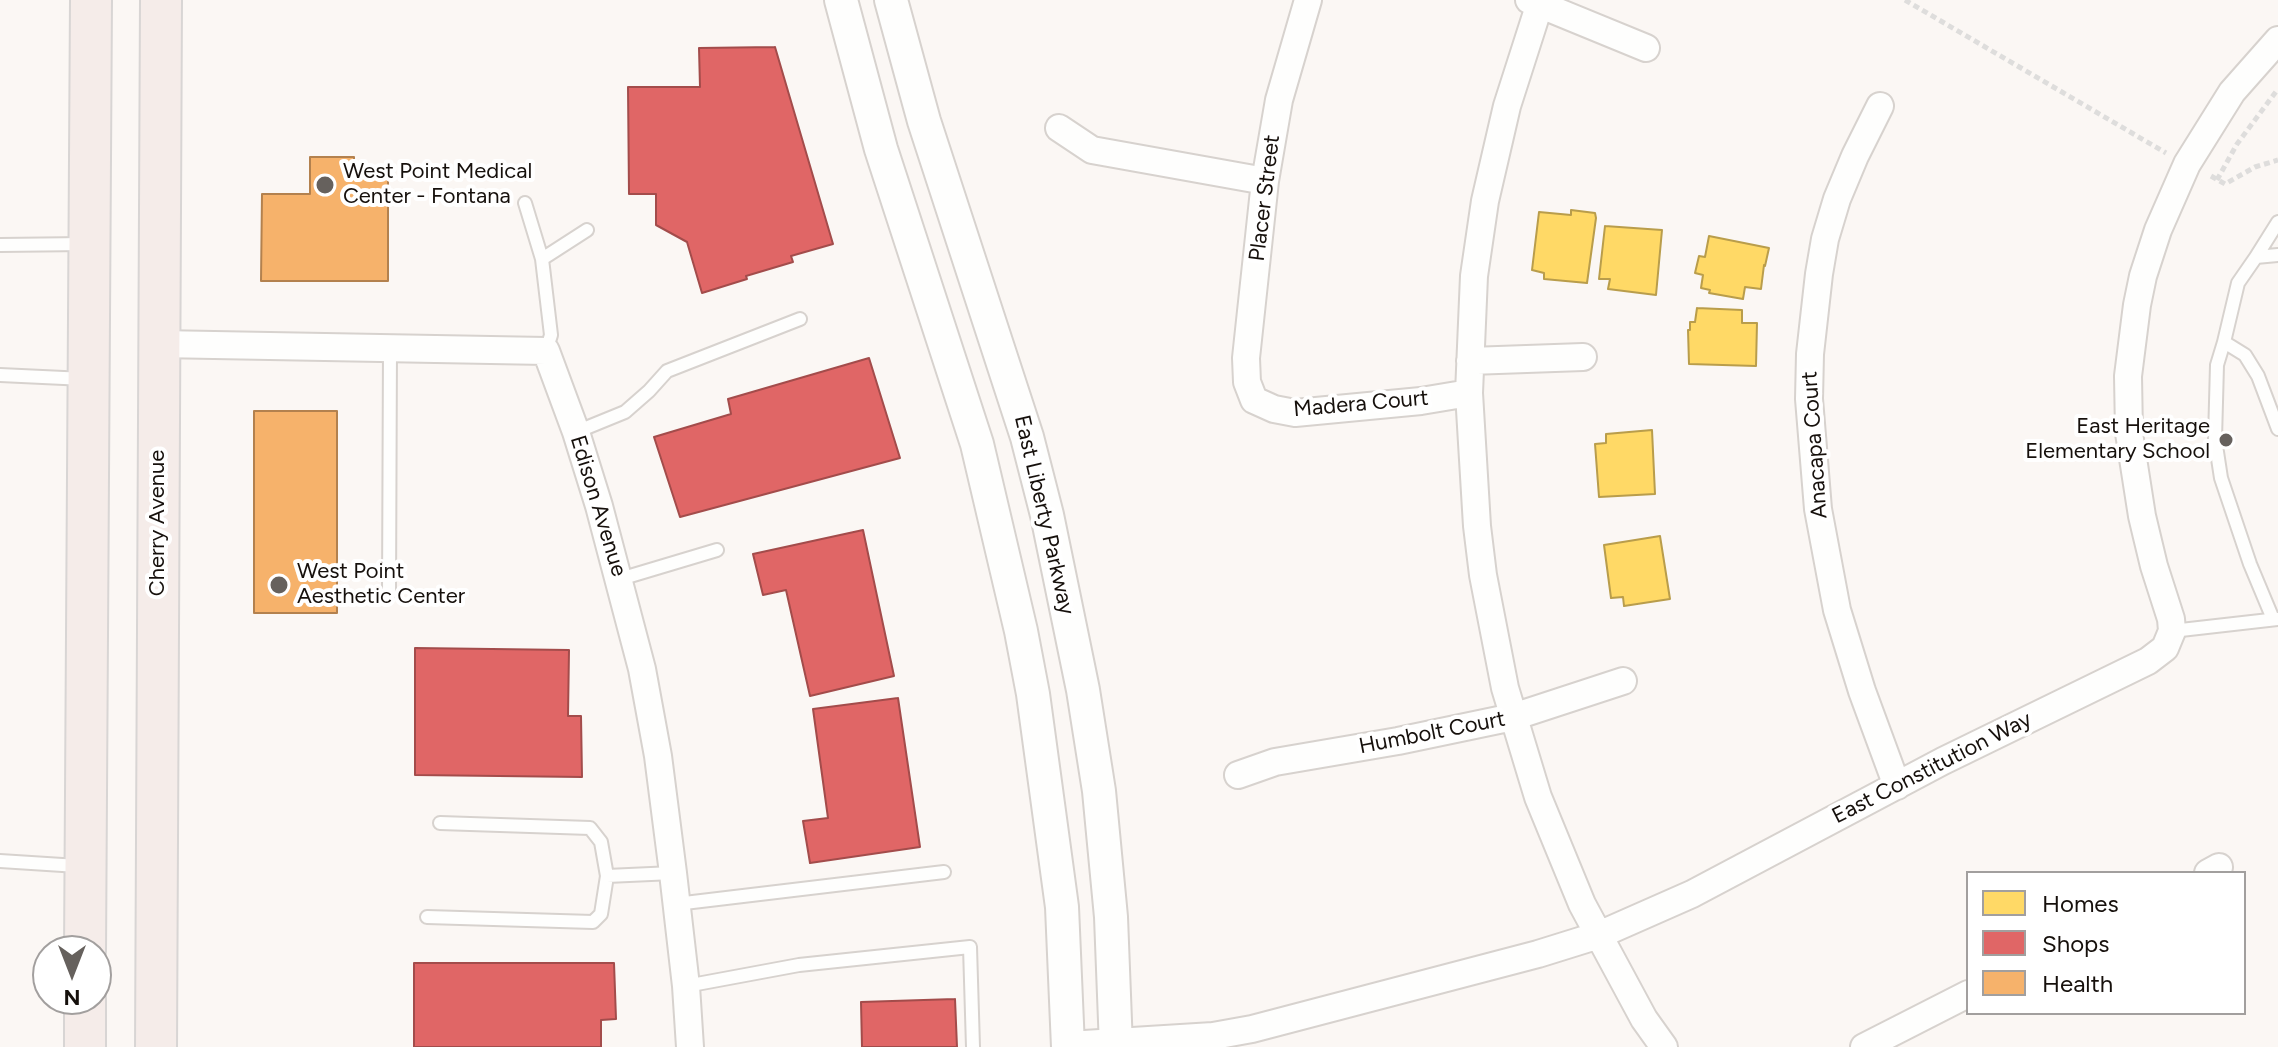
<!DOCTYPE html>
<style>
body{margin:0}
#map{position:relative;width:2278px;height:1047px;overflow:hidden;background:#fbf7f4;font-family:Figtree,sans-serif}
canvas{display:block}
.legend{position:absolute;left:1966px;top:871px;width:280px;height:144px;box-sizing:border-box;background:#fff;border:2px solid #a29f9e;margin:0;padding:10px 14px;list-style:none;font-size:24px;color:#16100c}
.legend li{display:flex;align-items:center;gap:16px;height:40px}
.legend b{width:40px;border:2px solid #a29f9e}
.north{position:absolute;left:32px;top:935px;width:80px;height:80px;box-sizing:border-box;background:#fff;border:2px solid #a29f9e;border-radius:50%;rotate:180deg;font-size:22px;font-weight:700;line-height:32px;text-align:center;color:#16100c}
.north::after{content:'';display:block;margin:auto;width:28px;height:36px;background:#66615d;clip-path:polygon(50% 0,100% 100%,50% 72%,0 100%)}
</style>
<div id="map">
<canvas width="2278" height="1047"></canvas>
<ul class="legend">
<li><b style="height:22px;background:#ffd966"></b>Homes</li>
<li><b style="height:22px;background:#e06666"></b>Shops</li>
<li><b style="height:22px;background:#f6b26b"></b>Health</li>
</ul>
<div class="north">N</div>
</div>
<script>
const context = document.querySelector('canvas').getContext('2d');
context.lineJoin = 'round';
function fillPath(path, color) { context.fillStyle = color; context.fill(path, 'evenodd'); }
const poly = rows => new Path2D(rows.map(r => 'M' + r).join(''));
function stroke(path, color, width, dash) { context.strokeStyle = color; context.lineWidth = width; context.lineCap = dash ? 'butt' : 'round'; context.setLineDash(dash || []); context.stroke(path); }
function label(font, color, halo, rows, align = 'center') {
  context.font = font + ' Figtree,sans-serif'; context.lineWidth = 8; context.setLineDash([]); context.textBaseline = 'middle'; context.strokeStyle = halo; context.fillStyle = color; for (const [text, x, y, turn = 0] of rows) {
    context.save(); context.translate(x, y); context.rotate((+turn || 0) * Math.PI / 180); context.textAlign = isNaN(turn) ? turn : align; if (halo) context.strokeText(text, 0, 0); context.fillText(text, 0, 0); context.restore();
  }
}
const homes = poly([
 [1571,210,1595,213,1596,218,1587,283,1544,279,1544,273,1532,270,1539,212,1571,215,1571,210],
 [1605,226,1662,230,1656,295,1608,289,1610,279,1599,279,1605,226],
 [1709,236,1769,248,1765,266,1764,265,1761,289,1745,287,1743,299,1709,293,1710,290,1701,288,1703,275,1695,273,1699,256,1705,257,1709,236],
 [1697,308,1742,310,1742,323,1757,323,1756,366,1689,364,1688,330,1690,330,1690,322,1695,322,1697,308],
 [1652,430,1655,494,1599,497,1595,444,1606,443,1606,434,1652,430],
 [1660,536,1670,599,1624,606,1623,597,1611,598,1604,545,1660,536]
]);
fillPath(homes, '#ffd966');
stroke(homes, '#b99d4b', 2);
const shops = poly([
 [775,47,833,244,791,256,793,262,746,276,747,279,702,293,687,242,656,225,656,194,629,194,628,87,700,87,699,48,775,47],
 [869,358,900,458,680,517,654,437,731,414,728,399,869,358],
 [863,530,894,676,810,696,786,590,763,595,753,554,863,530],
 [415,648,569,650,568,716,581,716,582,777,415,775,415,648],
 [898,698,920,847,810,863,803,821,828,818,813,709,898,698],
 [414,963,614,963,616,1019,601,1020,601,1047,414,1047,414,963],
 [955,999,957,1047,862,1047,861,1002,955,999]
]);
fillPath(shops, '#e06666');
stroke(shops, '#a34c4b', 2);
const health = poly([
 [310,157,354,157,354,170,388,170,388,281,261,281,262,194,310,194,310,157],
 [254,411,337,411,337,613,254,613,254,411]
]);
fillPath(health, '#f6b26b');
stroke(health, '#b3814e', 2);
const service = poly([
 [525,203,542,259,551,335,546,351],
 [0,245,85,244],
 [2256,257,2278,222],
 [542,259,587,230],
 [2224,342,2238,283,2256,257,2278,255],
 [0,375,85,379],
 [576,432,625,412,649,391,667,371,800,319],
 [620,579,717,550],
 [389,593,390,348],
 [2273,619,2250,564,2221,478,2215,439,2217,365,2224,342,2245,355,2258,376,2278,429],
 [2172,631,2278,619],
 [440,823,590,828,601,842,607,876],
 [0,861,78,866],
 [676,904,944,872],
 [427,917,593,922,601,914,607,876,673,873],
 [686,986,799,965,970,947,973,1047]
]);
const minor = poly([
 [1308,0,1279,100,1265,181,1246,358,1247,382,1254,400,1274,409,1295,413,1421,401,1469,393],
 [1529,0,1646,48],
 [1541,0,1507,106,1485,201,1474,276,1469,393,1477,526,1483,575,1505,688,1538,797,1582,904,1644,1019,1664,1047],
 [1880,106,1855,156,1837,199,1825,239,1819,274,1810,354,1809,399,1818,509,1837,610,1862,691,1897,786],
 [1059,128,1092,150,1265,181],
 [159,344,546,351,576,432,599,506,642,669,658,756,673,873,686,986,690,1047],
 [1470,361,1583,357],
 [1238,775,1275,762,1398,741,1513,717,1623,681],
 [2208,873,2219,867],
 [1068,1045,1213,1036,1252,1029,1538,954,1599,935,1692,894,1943,761,2148,661,2165,648,2172,631,2171,619,2154,566,2142,516,2129,433,2128,376,2137,305,2143,276,2158,230,2187,164,2232,92,2278,40],
 [1864,1047,1968,994]
]);
const tertiary = poly([
 [841,0,881,149,977,444,1021,631,1033,694,1062,907,1068,1047],
 [891,0,924,121,1027,437,1047,515,1083,690,1099,791,1111,917,1116,1047]
]);
const primary = poly([
 [85,951,91,0],
 [85,1047,85,999],
 [156,1047,161,0]
]);
stroke(service, '#d7d2ce', 16);
stroke(minor, '#d7d2ce', 30);
stroke(tertiary, '#d7d2ce', 36);
stroke(primary, '#d8d5d4', 44);
stroke(poly([
 [1905,0,2166,153],
 [2211,176,2225,184,2255,167,2278,160],
 [2217,180,2237,144,2278,89]
]), '#dedddc', 5, [6, 4]);
stroke(service, '#fefefd', 12);
stroke(minor, '#fefefd', 26);
stroke(tertiary, '#fefefd', 32);
stroke(primary, '#f5ece9', 40);
for (const [x, y, r, color] of [
 [325,185,10,"#66615d"],
 [2226,440,8,"#66615d"],
 [279,585,10,"#66615d"]
]) { const dot = new Path2D(); dot.arc(x, y, r, 0, 2 * Math.PI); context.fillStyle = color; context.fill(dot); stroke(dot, '#fff', 3); }
label('22px', '#16100c', '#fff', [
 ["West Point Medical",343,172],
 ["Center - Fontana",343,197],
 ["East Heritage",2210,427,"right"],
 ["Elementary School",2210,452,"right"],
 ["West Point",297,572],
 ["Aesthetic Center",297,597]
], 'left');
label('22px', '#16100c', '#fff', [
 ["Placer Street",1265,198,-83],
 ["Madera Court",1361,404,-5],
 ["Anacapa Court",1815,445,-94],
 ["Edison Avenue",598,506,73],
 ["East Liberty Parkway",1044,515,77],
 ["Cherry Avenue",158,523,-90],
 ["Humbolt Court",1432,733,-11],
 ["East Constitution Way",1932,768,-27]
]);
</script>
